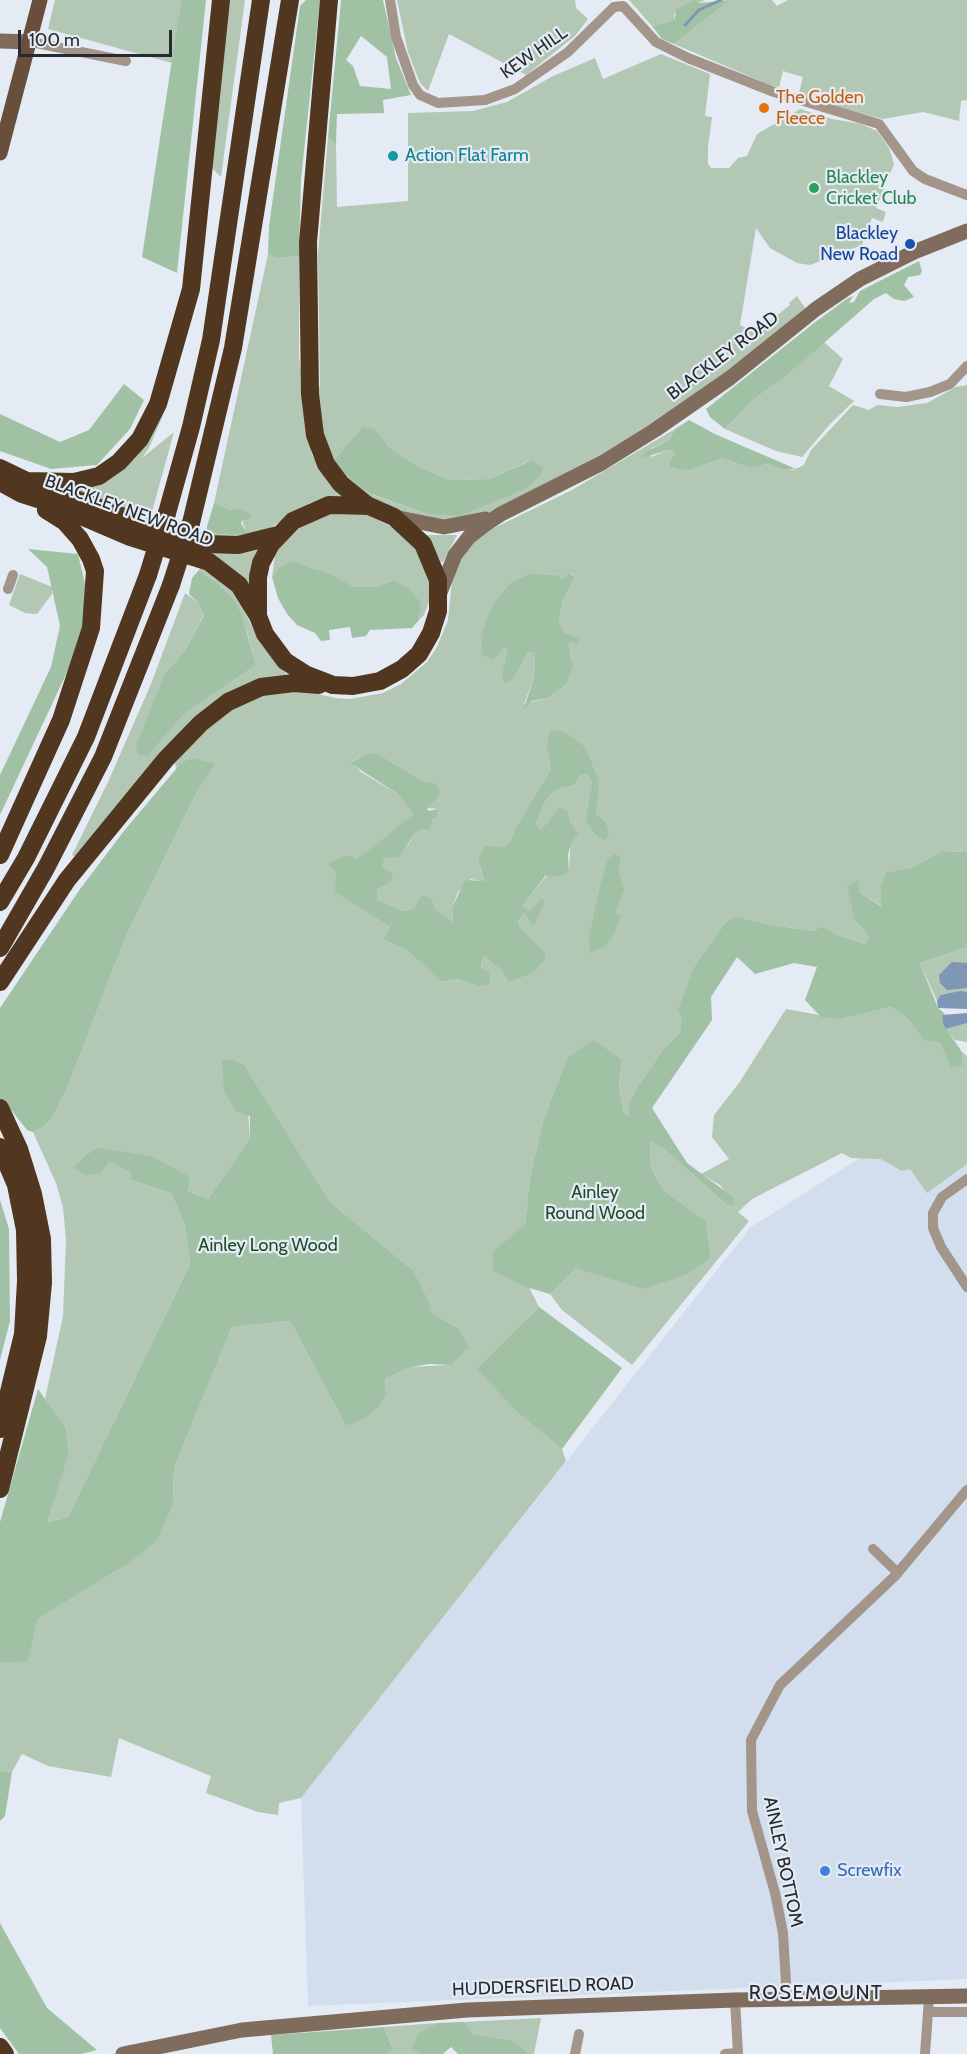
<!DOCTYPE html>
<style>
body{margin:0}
#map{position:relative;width:967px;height:2054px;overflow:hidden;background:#e4ebf5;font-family:Cabin,sans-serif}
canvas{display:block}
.scale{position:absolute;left:18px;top:30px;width:154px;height:27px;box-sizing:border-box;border:3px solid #26292d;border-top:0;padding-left:8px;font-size:18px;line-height:21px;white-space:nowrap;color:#26292d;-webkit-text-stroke:4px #e4ebf5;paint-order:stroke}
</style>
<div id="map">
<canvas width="967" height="2054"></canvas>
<div class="scale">100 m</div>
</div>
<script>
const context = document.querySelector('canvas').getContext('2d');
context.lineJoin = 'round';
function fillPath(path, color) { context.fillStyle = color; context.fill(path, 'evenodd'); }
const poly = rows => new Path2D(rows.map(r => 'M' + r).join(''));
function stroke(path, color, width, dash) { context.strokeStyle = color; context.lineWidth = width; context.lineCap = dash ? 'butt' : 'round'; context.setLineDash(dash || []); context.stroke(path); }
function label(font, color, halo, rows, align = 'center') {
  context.font = font + ' Cabin,sans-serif'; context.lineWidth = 4.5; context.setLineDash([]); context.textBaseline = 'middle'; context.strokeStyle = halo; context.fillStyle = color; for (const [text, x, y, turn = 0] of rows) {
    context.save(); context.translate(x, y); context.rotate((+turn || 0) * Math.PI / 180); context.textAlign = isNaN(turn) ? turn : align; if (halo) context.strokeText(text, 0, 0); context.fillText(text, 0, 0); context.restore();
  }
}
fillPath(poly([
 [967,1090,967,1979,308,2006,301,1798,751,1227]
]), '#d2deee');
fillPath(poly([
 [55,0,181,0,172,63,48,29],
 [227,0,245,0,221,177,211,167],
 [397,0,575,0,576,8,588,19,575,36,526,75,449,34,428,91,420,83,408,52],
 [629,0,705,0,674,14,674,20,652,26],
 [730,0,772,0,777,6,788,0,967,0,967,100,961,101,959,121,923,112,883,119,809,99,799,93,803,77,783,71,779,87,770,85,674,44],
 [661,54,710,74,705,116,712,117,708,147,708,164,711,168,729,168,738,158,747,156,757,134,800,109,832,119,861,124,877,131,889,148,894,164,876,208,886,212,883,222,872,218,862,245,810,265,797,263,770,248,756,228,740,325,755,333,790,305,789,303,797,296,805,308,734,367,674,410,575,471,492,512,462,523,416,519,363,494,351,484,328,456,315,401,320,385,318,253,328,137,336,144,337,207,408,201,408,113,473,111,507,102,553,76,595,58,603,79],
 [375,429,389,447,416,465,449,480,489,479,531,460,525,489,425,513,373,495],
 [268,254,276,258,299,256,299,357,312,455,321,470,345,497,310,503,264,532,237,539,204,536,205,533,232,535,246,532,242,520,231,510,214,503],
 [824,342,843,359,829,386,854,401,830,424,802,457,776,451,725,429,753,400,785,377],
 [967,385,967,852,942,851,913,867,886,872,881,884,882,906,859,892,855,920,869,937,864,944,838,935,822,926,813,931,766,924,735,916,725,923,695,965,680,1032,662,1051,638,1086,629,1117,623,1111,619,1084,622,1060,567,1058,543,1121,530,1177,525,1224,493,1253,493,1271,529,1287,539,1307,478,1369,518,1413,562,1449,566,1461,301,1798,279,1803,278,1815,258,1812,206,1793,211,1776,119,1738,111,1777,48,1766,22,1754,12,1772,0,1771,0,1663,28,1660,38,1619,126,1565,173,1504,174,1468,232,1327,290,1321,346,1426,386,1394,385,1379,411,1367,450,1365,458,1328,430,1313,428,1299,414,1271,330,1202,245,1066,250,1138,208,1199,187,1191,151,1156,99,1149,85,1155,79,1161,109,1162,132,1172,131,1180,171,1193,185,1225,190,1264,68,1517,46,1522,69,1453,66,1428,45,1399,63,1316,66,1240,63,1207,56,1183,33,1132,45,1126,54,1114,68,1086,126,936,196,794,214,765,193,758,176,768,175,763,197,737,227,710,263,692,308,692,336,698,350,699,383,693,401,684,427,662,437,647,448,620,452,581,463,555,473,543,488,531,572,490,675,429,669,440,652,448,651,457,669,450,677,451,670,461,670,467,691,470,722,458,750,468,768,464,793,470,804,465,811,450,853,405,869,410,877,405,897,407,927,403,956,387],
 [530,573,557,575,562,579,571,573,575,577,563,601,559,620,564,632,579,638,569,642,572,659,566,685,547,698,524,704,534,678,535,654,528,652,515,677,508,649,504,647,494,661,488,657,489,615,492,605,510,583],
 [547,750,592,764,596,814,605,821,604,841,595,835,585,820,592,782,588,774,580,776,574,785,555,790,545,802,536,823,540,829,568,812,571,824,569,873,547,875,523,906,530,911,545,901,534,926,524,913,518,921,520,927,546,953,503,972,484,956,477,986,458,979,441,982,407,950,382,939,390,927,336,892,336,873,329,863,355,861,415,814,398,794,361,772,351,762,366,754,377,753,422,781,435,783,437,799,427,808,437,809,438,816,416,832,408,845,392,858,384,859,381,867,391,882,377,890,377,900,404,911,414,908,423,895,434,909,453,922,452,908,458,892,471,879,484,882,478,858,485,847,504,847,511,840,515,829,551,769],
 [160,411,164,413,149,448,142,458,174,432,150,519,61,486,83,484],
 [328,514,368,515,394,528,411,541,429,574,431,597,424,615,419,620,421,611,394,580,376,587,354,587,310,567,278,568,272,577,275,555,280,546,296,530],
 [426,535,457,535,443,562,441,562],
 [259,547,249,586,203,548],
 [202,566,232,587,261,644,288,676,250,684,76,857,72,855,108,782,151,684,185,593,198,602,204,614,184,652,165,673,148,756,184,714,256,665,247,632,234,599,215,581,199,570],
 [20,574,52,587,52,594,37,614,25,613,9,605],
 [967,947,967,963,956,964,963,988,967,988,967,992,940,995,937,1001,920,963],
 [891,1007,908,1019,924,1041,941,1043,962,1065,962,1052,967,1056,967,1164,927,1193,910,1169,902,1171,881,1159,851,1158,842,1153,752,1199,738,1212,749,1221,632,1365,562,1310,550,1294,576,1268,690,1273,711,1258,706,1221,663,1190,650,1165,650,1141,664,1149,727,1205,734,1205,720,1185,701,1174,729,1159,712,1137,714,1115,739,1083,786,1009,841,1019],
 [967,1023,967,1042,955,1040,946,1029],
 [541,2018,534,2054,529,2054,515,2041,473,2034,464,2022],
 [437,2023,418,2035,412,2049,420,2054,388,2054,393,2048,384,2027]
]), '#b2c7b4');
fillPath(poly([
 [181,0,206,0,177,273,142,257],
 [306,0,320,0,301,180,299,256,276,258,268,254,269,226,300,6],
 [341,0,383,0,396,58,411,95,383,100,384,113,337,114,336,144,328,137],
 [361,36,387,57,391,89,360,86,353,66,346,60],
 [694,0,699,3,730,0,674,44,662,39,652,26,674,20,677,9],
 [919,261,922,271,920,275,908,277,904,285,914,297,904,301,894,299,886,293,874,299,785,377,753,400,725,429,710,417,706,409,814,323,848,298,853,296,849,303,854,302,860,291],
 [124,384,144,400,130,429,97,465,51,469,0,451,0,414,60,442,89,430],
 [689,420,715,434,796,469,782,469,768,464,750,468,722,458,691,470,679,469,670,467,670,461,676,452,669,450,641,458,642,454,669,440,675,429],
 [363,427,375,429,389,447,416,465,449,480,489,479,532,460,543,468,540,476,525,489,459,516,425,513,374,495,359,486,333,462],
 [214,503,231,510,239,508,250,514,251,518,242,520,241,523,247,533,232,535,205,533],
 [28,549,78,554,85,584,85,622,76,653,0,815,0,775,51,667,60,626,47,567],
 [293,561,331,575,354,587,376,587,394,580,409,589,419,601,421,611,419,620,412,628,370,630,366,636,352,638,350,627,329,630,330,640,321,641,315,633,297,625,287,614,278,598,272,577,278,568],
 [199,570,215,581,234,599,242,616,256,665,184,714,148,756,138,755,136,746,165,673,184,652,204,615,198,602,189,594,192,578],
 [530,573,557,575,562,579,570,573,575,577,563,601,559,620,564,632,579,638,577,643,569,643,573,666,566,685,547,698,532,701,523,710,534,678,535,654,528,652,515,677,505,684,502,675,508,649,504,647,494,661,482,654,482,642,483,630,492,605,510,583],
 [553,730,566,733,585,747,599,781,596,814,605,821,609,835,604,841,595,835,585,820,592,782,588,774,580,776,574,785,555,790,545,802,536,823,540,829,547,824,560,807,568,812,571,824,578,833,571,843,568,855,569,873,551,877,546,875,523,906,530,911,541,899,545,901,534,927,524,913,518,921,520,927,546,953,545,959,534,972,509,982,503,972,484,956,481,967,489,972,490,984,477,986,458,979,441,982,407,950,382,939,390,927,335,892,336,873,328,863,344,856,352,856,356,860,414,814,398,794,350,763,366,754,377,753,422,781,435,783,440,790,437,799,427,808,429,811,437,809,438,816,432,820,429,830,423,829,416,832,399,857,384,859,382,867,393,875,391,882,377,890,377,900,404,911,414,908,422,895,431,898,435,909,453,922,452,908,465,880,484,881,478,858,485,846,504,847,511,840,515,829,551,769,547,750,549,733],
 [193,758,215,764,196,794,126,936,68,1086,54,1114,45,1126,33,1132,27,1130,12,1111,0,1103,0,1008,80,889,124,831,181,763],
 [942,851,967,852,967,947,920,963,938,1008,945,1014,942,1015,943,1024,962,1052,962,1066,951,1067,941,1043,924,1041,908,1019,891,1007,841,1019,821,1017,805,1000,817,967,794,963,755,974,737,957,711,997,712,1020,652,1108,687,1163,733,1197,734,1205,727,1205,664,1149,650,1141,650,1165,663,1190,706,1221,711,1258,690,1273,643,1289,576,1268,550,1294,526,1287,493,1271,493,1252,525,1224,530,1177,543,1121,567,1058,593,1040,622,1060,619,1084,623,1111,629,1117,629,1104,638,1086,662,1051,680,1032,682,1017,678,1010,695,965,725,923,735,916,766,924,813,931,822,926,838,935,864,944,869,937,855,920,847,886,858,880,859,892,881,906,881,884,886,872,913,867],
 [615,854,620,857,619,871,624,890,615,912,621,916,613,936,603,947,590,953,589,937,600,887,608,859],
 [232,1059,245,1066,330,1202,414,1271,428,1299,431,1313,458,1328,469,1347,451,1365,429,1364,411,1367,385,1379,386,1394,378,1407,365,1418,346,1426,290,1321,232,1327,174,1468,173,1504,156,1541,126,1565,38,1619,28,1661,0,1663,0,1522,38,1389,66,1428,69,1453,47,1522,68,1517,190,1264,185,1225,171,1193,131,1180,131,1172,109,1162,100,1173,87,1175,73,1168,85,1155,99,1148,151,1156,190,1177,187,1191,208,1199,250,1138,250,1116,236,1111,224,1092,222,1061],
 [0,1200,9,1229,10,1321,0,1360],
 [539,1307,622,1368,562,1449,518,1413,477,1369],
 [0,1771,12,1772,5,1816,0,1821],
 [0,1923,47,2008,97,2050,81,2054,19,2054,0,2028],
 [464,2022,473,2034,515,2041,529,2054,458,2054,451,2047,443,2054,420,2054,411,2049,418,2034,437,2023],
 [384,2027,393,2049,388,2054,273,2054,271,2035]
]), '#a1c1a4');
fillPath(poly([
 [952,962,967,963,967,988,947,990,940,983,939,975],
 [961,991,967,992,967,1009,938,1008,937,1001,940,995],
 [967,1013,967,1023,946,1029,943,1024,942,1015]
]), '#7d97b4');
stroke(poly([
 [685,25,699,10,721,0]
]), '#7d97b4', 3);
stroke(poly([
 [390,0,396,37,413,85,420,95,438,103,485,100,515,89,568,52,614,7],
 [614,7,623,6,656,42,688,58,774,92,879,124,913,171,925,179,967,195],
 [31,42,126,61],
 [880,394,906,397,930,392,950,384,967,366],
 [8,589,13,575],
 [967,1179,942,1197,933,1213,933,1228,941,1247,967,1287],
 [873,1549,898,1573],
 [787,2000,783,1933,775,1893,752,1811,751,1740,780,1685,895,1576,967,1490],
 [929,2012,967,2012],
 [575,2054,579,2034],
 [725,2054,738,2053,735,2000],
 [925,2054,929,1998]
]), '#a3958a', 10);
stroke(poly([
 [0,41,31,42],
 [394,517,444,527,485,519],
 [439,595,455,555,469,537,483,526,501,514,602,463,655,430,730,378,816,309,860,279,914,252,967,231],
 [123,2054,242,2030,467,2010,735,2000,967,1996]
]), '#806c5c', 15);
stroke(poly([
 [0,153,40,0]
]), '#674f3b', 15);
stroke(poly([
 [329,0,308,242,310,394,315,435,326,464,341,484,367,505],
 [0,468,27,481,137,522,207,544,238,545,278,535],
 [27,481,74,482,99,476,119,462,140,439,158,404,191,289,221,0],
 [0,482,22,494,53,504,130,537,209,562,239,585,258,616,265,634,285,661,307,675,333,685,353,686,380,681,402,669,419,654,431,633,438,611,438,580,423,544,394,517,369,506,329,505,293,521,271,544,261,563,258,577,258,616],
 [167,513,191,427,211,340,261,0],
 [191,523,233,348,290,0],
 [0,855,61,720,91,628,95,571,91,559,80,539,65,522,46,510],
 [0,902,26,858,86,737,148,575],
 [0,948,46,868,103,757,171,585],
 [0,982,67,880,166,759,201,723,228,702,261,687,294,683,319,685],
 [0,1108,19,1149,33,1194,42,1239,43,1283,38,1336,0,1489],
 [0,1147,16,1185,25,1230,26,1281,23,1334,0,1429],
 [0,2047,5,2054]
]), '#523720', 18);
stroke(poly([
 [148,575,167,513],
 [171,585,191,523]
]), '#523720', 18);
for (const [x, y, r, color] of [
 [764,108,6,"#e8710a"],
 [393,156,6,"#0f9aa8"],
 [814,188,6,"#2e9e5b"],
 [910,244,6,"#1a4fb4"],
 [825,1871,6,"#3f7fe0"]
]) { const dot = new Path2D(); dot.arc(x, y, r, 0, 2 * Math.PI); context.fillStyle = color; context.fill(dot); stroke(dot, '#e4ebf5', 2); }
label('18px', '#26292d', '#e4ebf5', [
 ["KEW HILL",534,53,-35],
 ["BLACKLEY ROAD",723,356,-37],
 ["BLACKLEY NEW ROAD",129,511,20],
 ["AINLEY BOTTOM",783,1862,78],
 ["HUDDERSFIELD ROAD",543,1987,-2]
]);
label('18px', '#c56008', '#e4ebf5', [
 ["The Golden",776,98],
 ["Fleece",776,119]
], 'left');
label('18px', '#0d838f', '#e4ebf5', [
 ["Action Flat Farm",405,156]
], 'left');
label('18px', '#27864d', '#e4ebf5', [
 ["Blackley",826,178],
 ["Cricket Club",826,199]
], 'left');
label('18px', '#164399', '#e4ebf5', [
 ["Blackley",898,234],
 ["New Road",898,255]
], 'right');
label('18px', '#1c4b25', '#e4ebf5', [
 ["Ainley",595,1193],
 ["Round Wood",595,1214],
 ["Ainley Long Wood",268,1246]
]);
label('18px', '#366cbe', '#e4ebf5', [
 ["Screwfix",837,1871]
], 'left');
context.letterSpacing = '1.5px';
label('20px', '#26292d', '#e4ebf5', [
 ["ROSEMOUNT",816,1993]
]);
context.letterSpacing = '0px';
</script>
